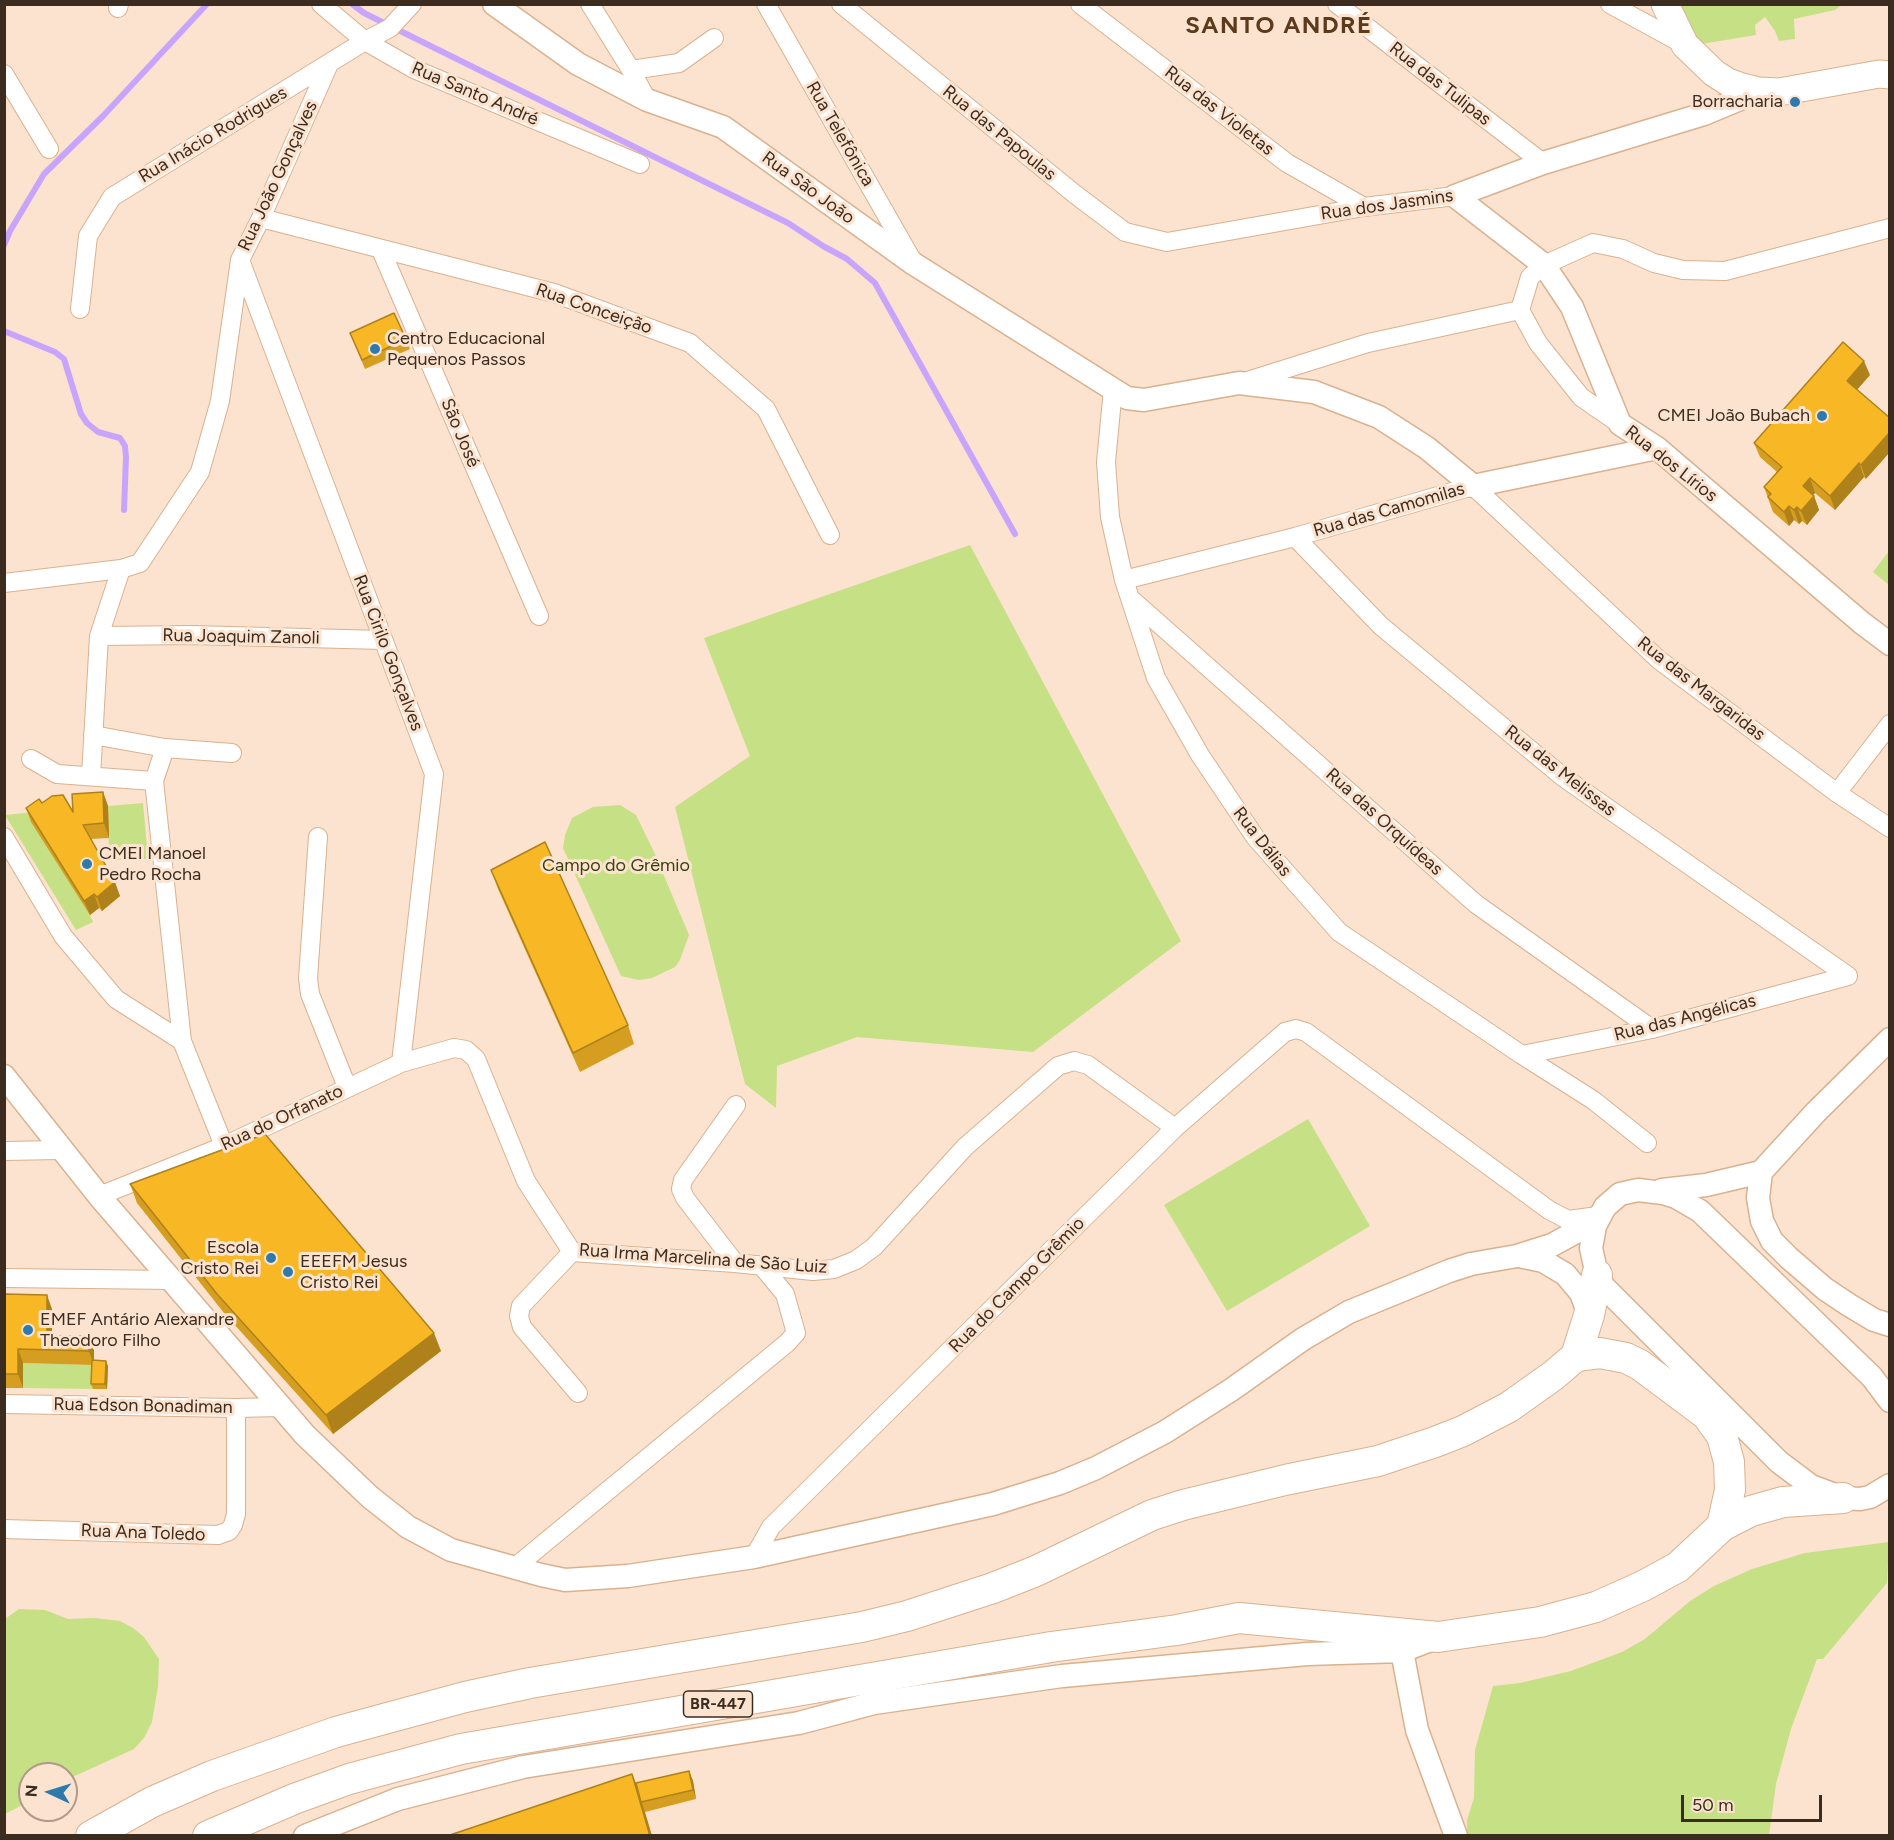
<!DOCTYPE html>
<meta charset="utf-8">
<style>
body{margin:0}
#map{position:relative;width:1894px;height:1840px;overflow:hidden;background:#fce3cf;font-family:Figtree,sans-serif}
canvas{display:block}
.frame{position:absolute;inset:0;border:6px solid #3c2c1f;pointer-events:none}
.north{position:absolute;left:18px;top:1762px;width:60px;height:60px;box-sizing:border-box;background:#fce3cf;border:2px solid #af9a89;border-radius:50%;rotate:274deg;font-size:16px;font-weight:700;line-height:24px;text-align:center;color:#3c2c1f}
.north::after{content:'';display:block;margin:auto;width:21px;height:27px;background:#2e7aad;clip-path:polygon(50% 0,100% 100%,50% 72%,0 100%)}
.scale{position:absolute;left:1681px;top:1795px;width:141px;height:27px;box-sizing:border-box;border:3px solid #3c2c1f;border-top:0;padding-left:8px;font-size:18px;line-height:21px;white-space:nowrap;color:#3c2c1f;-webkit-text-stroke:4px #fce3cf;paint-order:stroke}
</style>
<div id="map">
<canvas width="1894" height="1840"></canvas>
<div class="frame"></div>
<div class="north">N</div>
<div class="scale">50 m</div>
</div>
<script>
const context = document.querySelector('canvas').getContext('2d');
context.lineJoin = 'round';
function fillPath(path, color) { context.fillStyle = color; context.fill(path, 'evenodd'); }
const poly = rows => new Path2D(rows.map(r => 'M' + r).join(''));
function stroke(path, color, width, dash) { context.strokeStyle = color; context.lineWidth = width; context.lineCap = dash ? 'butt' : 'round'; context.setLineDash(dash || []); context.stroke(path); }
function label(font, color, halo, rows, align = 'center') {
  context.font = font + ' Figtree,sans-serif'; context.lineWidth = 6; context.setLineDash([]); context.textBaseline = 'middle'; context.strokeStyle = halo; context.fillStyle = color; for (const [text, x, y, turn = 0] of rows) {
    context.save(); context.translate(x, y); context.rotate((+turn || 0) * Math.PI / 180); context.textAlign = isNaN(turn) ? turn : align; if (halo) context.strokeText(text, 0, 0); context.fillText(text, 0, 0); context.restore();
  }
}
fillPath(poly([
 [1669,5,1842,5,1835,10,1794,19,1795,39,1779,41,1775,31,1765,17,1755,25,1756,35,1689,46],
 [970,545,1181,941,1033,1052,857,1037,777,1066,776,1108,745,1084,675,807,750,756,704,638],
 [1889,551,1889,585,1873,572],
 [143,803,148,859,109,860,108,806],
 [620,805,636,815,654,852,689,935,680,960,675,967,652,978,639,980,621,976,563,848,565,835,572,818,593,807],
 [45,811,93,922,76,930,5,815],
 [1308,1119,1370,1226,1227,1311,1164,1205],
 [23,1363,94,1365,93,1389,23,1388],
 [1889,1542,1887,1583,1823,1659,1817,1659,1791,1729,1776,1784,1769,1835,1467,1836,1467,1820,1474,1798,1475,1750,1493,1686,1520,1683,1571,1671,1622,1652,1645,1639,1690,1601,1714,1586,1752,1569,1805,1553],
 [19,1609,45,1610,68,1619,94,1618,120,1621,133,1628,144,1637,159,1659,158,1686,152,1722,144,1738,134,1749,66,1780,66,1774,30,1774,30,1801,5,1814,5,1619]
]), '#c6e085');
stroke(poly([
 [352,4,364,13,788,223,823,246,847,259,875,283,1015,534],
 [4,245,10,231,44,174,103,116,207,4],
 [4,331,55,352,64,359,81,414,87,423,98,432,120,438,125,446,126,457,124,510]
]), '#c8a4fd', 6);
const minor = poly([
 [321,4,365,41,414,69,640,164],
 [590,4,631,70,647,100],
 [766,4,912,260],
 [841,4,1076,195,1125,232,1167,242,1364,207,1455,196],
 [1080,4,1287,163,1364,207],
 [1337,4,1543,163],
 [1610,4,1685,45],
 [118,8,119,4],
 [631,70,679,63,714,38],
 [4,74,49,149],
 [261,218,554,293,690,343,766,409,830,535],
 [381,250,539,616],
 [240,260,434,774,401,1063],
 [80,309,88,236,112,197,365,41,390,28,412,4],
 [1244,382,1368,343,1520,310],
 [1113,389,1106,462,1110,517,1124,580,1156,678,1200,755,1255,837,1339,932,1522,1055,1593,1100,1647,1143],
 [1620,424,1581,397,1538,343,1520,310,1530,277,1544,265,1593,243,1623,249,1654,263,1683,270,1725,271,1890,228],
 [1295,537,1381,626,1563,777,1848,976],
 [1124,580,1295,537,1473,486,1659,660,1837,793,1890,828],
 [4,583,121,569,140,563,200,472,220,401,240,260,261,218,329,64],
 [1131,599,1476,904,1652,1029],
 [99,636,192,635,383,640],
 [93,735,165,748,232,753],
 [31,759,57,774,154,781,182,1041,224,1146],
 [91,776,99,636,121,569],
 [154,781,165,748],
 [1837,793,1890,724],
 [4,837,63,936,116,999,182,1041],
 [318,837,308,978,310,994,347,1087],
 [1522,1055,1652,1029,1848,976],
 [4,1151,61,1150],
 [99,1196,224,1146,401,1063,454,1048,466,1050,476,1059,526,1181,572,1252,735,1263,813,1271,834,1269,856,1260,874,1247,965,1147,1058,1066,1074,1061,1088,1065,1175,1128],
 [572,1252,521,1306,519,1316,522,1327,578,1393],
 [735,1263,685,1198,681,1189,683,1180,736,1105],
 [4,1278,172,1280],
 [4,1404,236,1408,281,1407],
 [4,1529,218,1535,229,1531,233,1525,236,1514,236,1408],
 [754,1557,771,1527,1175,1128,1285,1032,1296,1029,1306,1032,1549,1210,1568,1220,1598,1216],
 [514,1568,787,1343,796,1333,785,1294,761,1265]
]);
const tertiary = poly([
 [494,4,578,64,647,100,723,127,914,264,1127,398,1144,400,1239,383,1314,392,1379,417,1427,448,1473,486,1657,448],
 [1455,196,1544,265,1572,307,1620,424,1657,448,1862,623,1890,644],
 [1455,196,1543,163,1704,114,1759,91],
 [1890,1039,1816,1112,1761,1172,1758,1198,1762,1221,1772,1241,1789,1258,1825,1289,1849,1305,1874,1320,1890,1325],
 [4,1076,99,1196,305,1435,370,1497,408,1527,451,1550,541,1575,565,1580,628,1576,754,1557,993,1504,1060,1483,1096,1468,1165,1432,1231,1390,1303,1339,1349,1312,1449,1271,1471,1264,1517,1256,1552,1245,1585,1227,1599,1216],
 [1662,1190,1706,1185,1761,1172],
 [1519,1256,1543,1261,1565,1274,1581,1293,1589,1315],
 [1890,1401,1872,1377,1700,1211,1676,1197,1663,1193,1638,1190,1620,1194,1605,1207,1595,1226,1591,1248,1597,1275,1604,1287,1779,1462,1811,1486,1843,1498,1860,1499,1870,1497,1890,1485],
 [1402,1651,1417,1730,1456,1836],
 [305,1836,398,1799,523,1767,799,1723,874,1703,1062,1676,1307,1654,1402,1651,1433,1639]
]);
const secondary = poly([
 [1665,4,1685,45,1714,73,1728,82,1739,86,1759,91,1779,92,1879,74,1890,75]
]);
const primary = poly([
 [1576,1356,1600,1353,1626,1358,1640,1365,1707,1415,1722,1436,1729,1462,1730,1490,1722,1526],
 [91,1836,152,1802,212,1776,336,1732,465,1697,530,1683,862,1627,907,1616,993,1588,1036,1571,1152,1515,1183,1505,1285,1480,1378,1461,1435,1442,1463,1431,1509,1407,1554,1375,1576,1356,1589,1315,1597,1275],
 [208,1836,294,1799,349,1779,461,1749,1051,1647,1177,1630,1239,1618,1438,1637,1540,1622,1596,1607,1643,1586,1678,1567,1722,1526,1751,1511,1783,1502,1843,1498]
]);
stroke(minor, '#d9b18f', 20);
stroke(tertiary, '#d9b18f', 25);
stroke(secondary, '#d9b18f', 29);
stroke(primary, '#d9b18f', 32);
stroke(minor, '#fff', 18);
stroke(tertiary, '#fff', 22);
stroke(secondary, '#fff', 27);
stroke(primary, '#fff', 30);
fillPath(poly([
 [350,333,406,339,410,349,365,369],
 [1870,375,1857,390,1866,479,1864,477,1835,510,1815,493,1813,495,1814,496,1819,510,1807,525,1802,521,1799,524,1794,520,1789,526,1773,512,1764,487,1777,472,1760,457,1754,443],
 [103,792,108,806,109,838,91,839,120,896,102,911,99,908,90,915,31,822,26,808,73,812],
 [491,870,628,1025,634,1044,580,1072,498,889],
 [130,1184,441,1351,333,1434,224,1313,137,1203],
 [4,1294,52,1309,52,1336,89,1336,94,1351,94,1361,108,1366,107,1389,93,1389,91,1384,92,1365,23,1363,23,1388,4,1388],
 [689,1771,693,1781,696,1799,645,1812,652,1836,447,1836,632,1774,636,1783]
]), '#d59e20');
fillPath(poly([
 [1864,361,1870,375,1852,395,1847,381],
 [1890,432,1890,452,1866,479,1861,465],
 [1859,463,1864,477,1835,510,1830,496],
 [1810,478,1815,493,1808,500,1803,486],
 [1814,496,1819,510,1807,525,1801,511],
 [1789,506,1794,520,1789,526,1784,512],
 [1797,507,1802,521,1799,524,1794,510],
 [103,792,108,806,109,838,104,823],
 [115,882,120,896,102,911,97,897],
 [94,894,99,908,90,915,84,901],
 [47,1295,52,1309,52,1350,47,1336],
 [434,1333,441,1351,333,1434,326,1415],
 [89,1336,94,1351,94,1365,89,1351],
 [18,1349,23,1363,23,1388,18,1374],
 [106,1361,108,1366,107,1389,105,1384],
 [689,1771,693,1781,696,1799,693,1790],
 [632,1774,639,1793,652,1836,650,1836]
]), '#ae811a');
const building = poly([
 [394,313,406,339,362,360,350,333,394,313],
 [1843,342,1864,361,1847,381,1890,418,1890,432,1861,465,1859,463,1830,496,1810,478,1803,486,1814,496,1801,511,1797,507,1794,510,1789,506,1784,512,1768,497,1771,494,1764,487,1782,467,1754,443,1843,342],
 [103,792,104,823,83,825,115,882,97,897,94,894,84,901,26,808,39,799,42,803,52,796,63,795,73,812,72,794,103,792],
 [545,842,628,1025,573,1053,491,870,545,842],
 [265,1134,434,1333,326,1415,217,1294,130,1184,265,1134],
 [4,1294,47,1295,47,1336,89,1336,89,1351,18,1349,18,1374,4,1374,4,1294],
 [92,1360,106,1361,105,1384,91,1384,92,1360],
 [689,1771,693,1790,641,1802,636,1783,689,1771],
 [632,1774,650,1836,447,1836,632,1774]
]);
fillPath(building, '#f8b825');
stroke(building, '#ae811a', 1.5);
for (const [x, y, r, color] of [
 [1795,102,6,"#2e7aad"],
 [375,349,6,"#2e7aad"],
 [1822,416,6,"#2e7aad"],
 [87,864,6,"#2e7aad"],
 [271,1258,6,"#2e7aad"],
 [288,1272,6,"#2e7aad"],
 [28,1330,6,"#2e7aad"]
]) { const dot = new Path2D(); dot.arc(x, y, r, 0, 2 * Math.PI); context.fillStyle = color; context.fill(dot); stroke(dot, '#fce3cf', 2); }
for (const [x, y, w] of [
 [718,1704,69]
]) { const box = new Path2D(); box.roundRect(x - w / 2, y - 13, w, 26, 4.5); context.fillStyle = '#fce3cf'; context.fill(box); stroke(box, '#3c2c1f', 1.5); }
label('bold 16px', '#3c2c1f', null, [
 ["BR-447",718,1704]
]);
label('18px', '#3c2c1f', '#fce3cf', [
 ["Rua das Tulipas",1440,84,38],
 ["Rua Santo André",475,94,23],
 ["Rua das Violetas",1219,111,38],
 ["Rua das Papoulas",999,133,39],
 ["Rua Telefônica",840,134,60],
 ["Rua Inácio Rodrigues",213,135,-31],
 ["Rua João Gonçalves",278,176,-65],
 ["Rua São João",808,188,36],
 ["Rua dos Jasmins",1387,205,-8],
 ["Rua Conceição",594,309,19],
 ["São José",460,433,67],
 ["Rua dos Lírios",1671,464,38],
 ["Rua das Camomilas",1389,510,-16],
 ["Rua Joaquim Zanoli",241,637,1],
 ["Rua Cirilo Gonçalves",388,653,69],
 ["Rua das Margaridas",1701,689,38],
 ["Rua das Melissas",1560,771,38],
 ["Rua das Orquídeas",1384,822,42],
 ["Rua Dálias",1262,842,52],
 ["Rua das Angélicas",1685,1018,-14],
 ["Rua do Orfanato",282,1118,-25],
 ["Rua Irma Marcelina de São Luiz",703,1259,4],
 ["Rua do Campo Grêmio",1017,1285,-45],
 ["Rua Edson Bonadiman",143,1406,1],
 ["Rua Ana Toledo",143,1533,2]
]);
label('18px', '#3c2c1f', '#fce3cf', [
 ["Borracharia",1783,102,"right"],
 ["Centro Educacional",387,339],
 ["Pequenos Passos",387,360],
 ["CMEI João Bubach",1810,416,"right"],
 ["CMEI Manoel",99,854],
 ["Pedro Rocha",99,875],
 ["Escola",259,1248,"right"],
 ["Cristo Rei",259,1269,"right"],
 ["EEEFM Jesus",300,1262],
 ["Cristo Rei",300,1283],
 ["EMEF Antário Alexandre",40,1320],
 ["Theodoro Filho",40,1341]
], 'left');
label('18px', '#35420c', '#fce3cf', [
 ["Campo do Grêmio",616,866]
]);
context.letterSpacing = '1.5px';
label('bold 24px', '#5c3b1c', '#fce3cf', [
 ["SANTO ANDRÉ",1279,26]
]);
context.letterSpacing = '0px';
</script>
